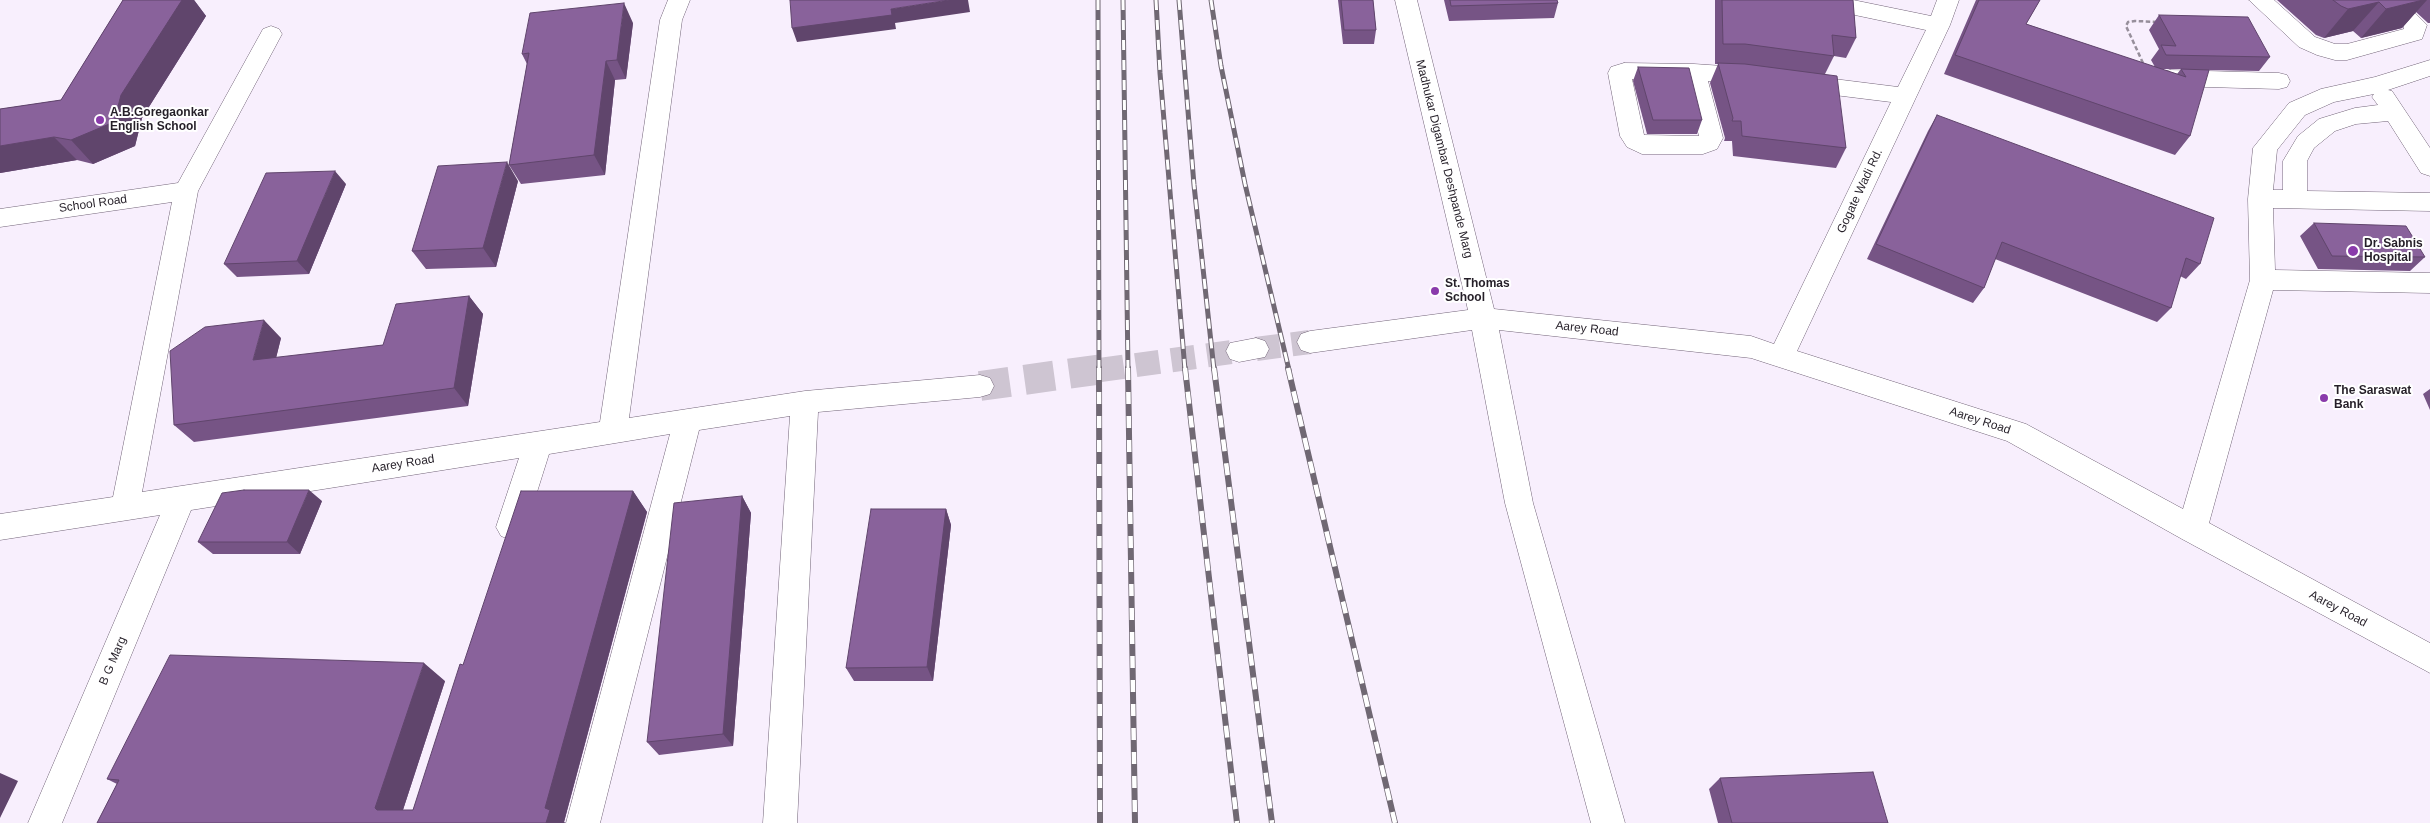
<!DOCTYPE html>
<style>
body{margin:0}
canvas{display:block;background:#f8effd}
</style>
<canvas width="2430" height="823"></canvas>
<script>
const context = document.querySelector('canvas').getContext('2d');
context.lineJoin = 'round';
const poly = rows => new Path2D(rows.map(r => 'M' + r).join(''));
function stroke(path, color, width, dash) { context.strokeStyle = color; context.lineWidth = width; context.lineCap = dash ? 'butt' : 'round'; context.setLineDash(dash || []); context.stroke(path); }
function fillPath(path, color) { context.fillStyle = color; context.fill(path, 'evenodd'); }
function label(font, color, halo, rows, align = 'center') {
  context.font = font + ' Arial,sans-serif'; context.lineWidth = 4; context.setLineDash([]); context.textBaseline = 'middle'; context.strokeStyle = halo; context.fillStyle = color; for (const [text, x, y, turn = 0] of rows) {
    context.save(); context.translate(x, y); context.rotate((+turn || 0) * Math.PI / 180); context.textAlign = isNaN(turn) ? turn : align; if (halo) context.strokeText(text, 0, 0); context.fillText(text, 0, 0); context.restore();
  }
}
stroke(poly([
 [1256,349,1310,342],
 [1100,370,1239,351]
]), '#cec5d2', 24, [24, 12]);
stroke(poly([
 [980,386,1110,368]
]), '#cec5d2', 30, [30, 15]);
const minor = poly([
 [668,0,690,0,682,20,629,418,805,391,980,375,990,378,994,386,990,394,980,397,818,412,797,823,763,823,790,416,699,430,600,823,566,823,670,434,549,454,526,527,521,536,511,540,501,536,496,527,519,458,191,510,62,823,28,823,160,515,0,540,0,514,113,497,172,202,0,227,0,209,178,183,263,29,271,26,279,29,282,34,198,191,142,492,600,422,660,20,668,0],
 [1395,0,1417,0,1494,309,1751,336,1774,344,1891,102,1802,91,1794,89,1790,83,1794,77,1802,75,1898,87,1926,30,1817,7,1809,5,1806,0,1853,0,1931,16,1937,0,1959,0,1950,25,1797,351,2026,424,2183,509,2250,280,2248,199,2253,148,2289,103,2321,89,2375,77,2430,60,2430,76,2388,90,2392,91,2430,148,2430,176,2421,173,2388,121,2356,124,2335,131,2314,148,2307,161,2307,191,2430,193,2430,211,2273,208,2275,270,2430,273,2430,293,2273,290,2209,523,2430,643,2430,673,2182,539,2007,441,1751,358,1499,330,1533,503,1625,823,1591,823,1505,503,1472,330,1310,353,1301,350,1297,342,1301,334,1310,331,1468,310,1395,0],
 [2374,94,2372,97,2378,105,2355,108,2319,119,2298,136,2283,161,2283,190,2273,190,2277,150,2305,115,2334,102,2374,94],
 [2249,0,2274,0,2315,37,2335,44,2347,44,2404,29,2404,27,2377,0,2402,0,2427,25,2422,39,2347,60,2335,60,2317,55,2299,47,2249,0],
 [1624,63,1694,64,1752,68,1760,70,1763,76,1760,82,1752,84,1708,81,1723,138,1717,149,1703,154,1642,154,1627,147,1620,136,1608,73,1611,67,1624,63],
 [1632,79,1685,80,1699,136,1644,135,1632,79],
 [2170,70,2279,73,2287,75,2290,81,2287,87,2279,89,2170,86,2162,84,2159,78,2162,72,2170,70],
 [1256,338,1265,341,1269,349,1265,357,1239,362,1230,359,1226,351,1230,343,1256,338]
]);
stroke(minor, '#726478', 1);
stroke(poly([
 [2143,63,2126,26,2128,22,2135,21,2159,22]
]), '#978f9b', 2.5, [4.5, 2.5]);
fillPath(minor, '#fff');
const railFar1 = poly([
 [1098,0,1099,370],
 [1123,0,1128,370],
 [1156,0,1160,73,1185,370],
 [1179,0,1194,185,1214,370],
 [1211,0,1221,66,1245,184,1289,370]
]);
const rail = poly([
 [1099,368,1100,823],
 [1128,368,1135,823],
 [1185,368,1237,823],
 [1214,368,1272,823],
 [1288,368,1395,823]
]);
stroke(railFar1, '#706873', 5);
stroke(rail, '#706873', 6);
stroke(railFar1, '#fff', 3, [10]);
stroke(rail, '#fff', 4.5, [12]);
fillPath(poly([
 [123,0,194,0,206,16,142,118,135,146,93,164,77,160,0,173,0,109,61,100],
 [1338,0,1373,0,1376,30,1374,44,1343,44],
 [1444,0,1557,0,1558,3,1554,18,1449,21],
 [1715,0,1853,0,1856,38,1846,58,1834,56,1825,74,1846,148,1836,168,1733,156,1732,141,1724,141,1725,138,1710,83,1718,64,1715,64],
 [1976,0,2040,0,2026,24,2155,67,2151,60,2159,49,2149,30,2159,15,2270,57,2259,71,2205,70,2190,136,2175,155,1944,74],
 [2161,69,2181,69,2177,74],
 [2277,0,2430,0,2430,23,2428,23,2416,12,2402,28,2361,38,2353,31,2324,38,2316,35],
 [633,23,626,79,615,80,605,175,521,184,509,165,527,64,522,54],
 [1638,67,1702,120,1697,134,1647,134,1633,81],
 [1937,115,2200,264,2186,279,2180,276,2171,308,2157,322,1995,259,1984,288,1973,303,1867,259,1928,131],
 [518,181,496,267,426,269,412,251],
 [346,184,309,274,237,277,224,264],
 [2314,223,2425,257,2410,271,2318,269,2300,236],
 [469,296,483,314,468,406,194,442,174,425,281,338,276,358,383,345],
 [2430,389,2430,410,2423,394],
 [633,491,647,512,564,822,97,823,117,784,107,779,445,681,403,810,413,810,463,665],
 [742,496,751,513,733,746,659,755,647,742],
 [322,501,300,554,213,554,198,542],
 [946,509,951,525,933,681,854,681,846,668],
 [1720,778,1888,823,1718,823,1709,789]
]), '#765485');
fillPath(poly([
 [182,0,194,0,206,16,142,118,135,146,93,164,71,140,121,95],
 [949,0,968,0,970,12,895,23,896,29,797,42,792,28,891,9],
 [2423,0,2427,0,2402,28,2361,38,2386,9],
 [2379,2,2353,31,2324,38,2348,9],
 [624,3,633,23,626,79,617,60],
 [606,61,615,80,605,175,594,155],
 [54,137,77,160,0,173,0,146],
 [507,162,518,181,496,267,483,248],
 [335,171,346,184,309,274,297,261],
 [469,296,483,314,468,406,454,388],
 [264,320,281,338,271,378,253,360],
 [309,490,322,501,300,554,287,542],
 [633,491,647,512,564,822,566,823,546,823,545,808],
 [742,496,751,513,733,746,723,734],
 [946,509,951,525,933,681,927,667],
 [424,663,445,681,399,822,377,810,375,808],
 [0,773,18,781,0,818]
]), '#60456c');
const building = poly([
 [123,0,182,0,121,95,114,122,71,140,54,137,0,146,0,109,61,100,123,0],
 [790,0,949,0,891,9,892,15,792,28,790,0],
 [1341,0,1373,0,1376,30,1344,30,1341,0],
 [1450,0,1557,0,1558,3,1451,6,1450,0],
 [1722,0,1853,0,1856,38,1832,35,1834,56,1745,44,1723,44,1722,0],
 [1979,0,2040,0,2026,24,2186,77,2181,69,2209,70,2190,136,1955,55,1979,0],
 [2333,0,2423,0,2386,9,2379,2,2348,9,2341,6,2333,0],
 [624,3,617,60,606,61,594,155,509,165,529,53,522,54,530,13,624,3],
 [2159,15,2248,17,2270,57,2166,55,2161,45,2176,46,2159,15],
 [1718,63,1745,64,1837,76,1846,148,1742,136,1741,121,1732,121,1733,118,1718,63],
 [1638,67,1689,68,1702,120,1653,120,1638,67],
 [1937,115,2214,218,2200,264,2186,258,2171,308,2002,242,1984,288,1876,244,1937,115],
 [507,162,483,248,412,251,438,166,507,162],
 [335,171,297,261,224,264,266,173,335,171],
 [2314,223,2406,226,2425,257,2332,256,2314,223],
 [469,296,454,388,174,425,170,351,205,327,264,320,253,360,383,345,396,304,469,296],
 [244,490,309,490,287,542,198,542,222,493,244,490],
 [521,491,633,491,545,808,550,810,546,823,97,823,119,780,107,779,170,655,424,663,375,808,377,810,413,810,460,664,463,665,521,491],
 [742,496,723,734,647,742,674,503,742,496],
 [871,509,946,509,927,667,846,668,871,509],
 [1873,772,1888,823,1732,823,1720,778,1873,772]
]);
fillPath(building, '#89629b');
stroke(building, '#60456c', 1);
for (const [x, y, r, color] of [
 [100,120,5,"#8a3bab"],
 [2353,251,6,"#8a3bab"],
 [1435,291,5,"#8a3bab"],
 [2324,398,5,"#8a3bab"]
]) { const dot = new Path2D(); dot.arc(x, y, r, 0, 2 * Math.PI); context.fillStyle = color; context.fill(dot); stroke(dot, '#fff', 2); }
label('bold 12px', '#251f28', '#fff', [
 ["A.B.Goregaonkar",110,113],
 ["English School",110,127],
 ["Dr. Sabnis",2364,244],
 ["Hospital",2364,258],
 ["St. Thomas",1445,284],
 ["School",1445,298],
 ["The Saraswat",2334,391],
 ["Bank",2334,405]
], 'left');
label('12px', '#251f28', '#fff', [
 ["Madhukar Digambar Deshpande Marg",1444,159,76],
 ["Gogate Wadi Rd.",1860,191,-65],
 ["School Road",93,204,-8],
 ["Aarey Road",1587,329,6],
 ["Aarey Road",1980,421,18],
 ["Aarey Road",403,464,-9],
 ["Aarey Road",2338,609,28],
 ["B G Marg",113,661,-67]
]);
</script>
